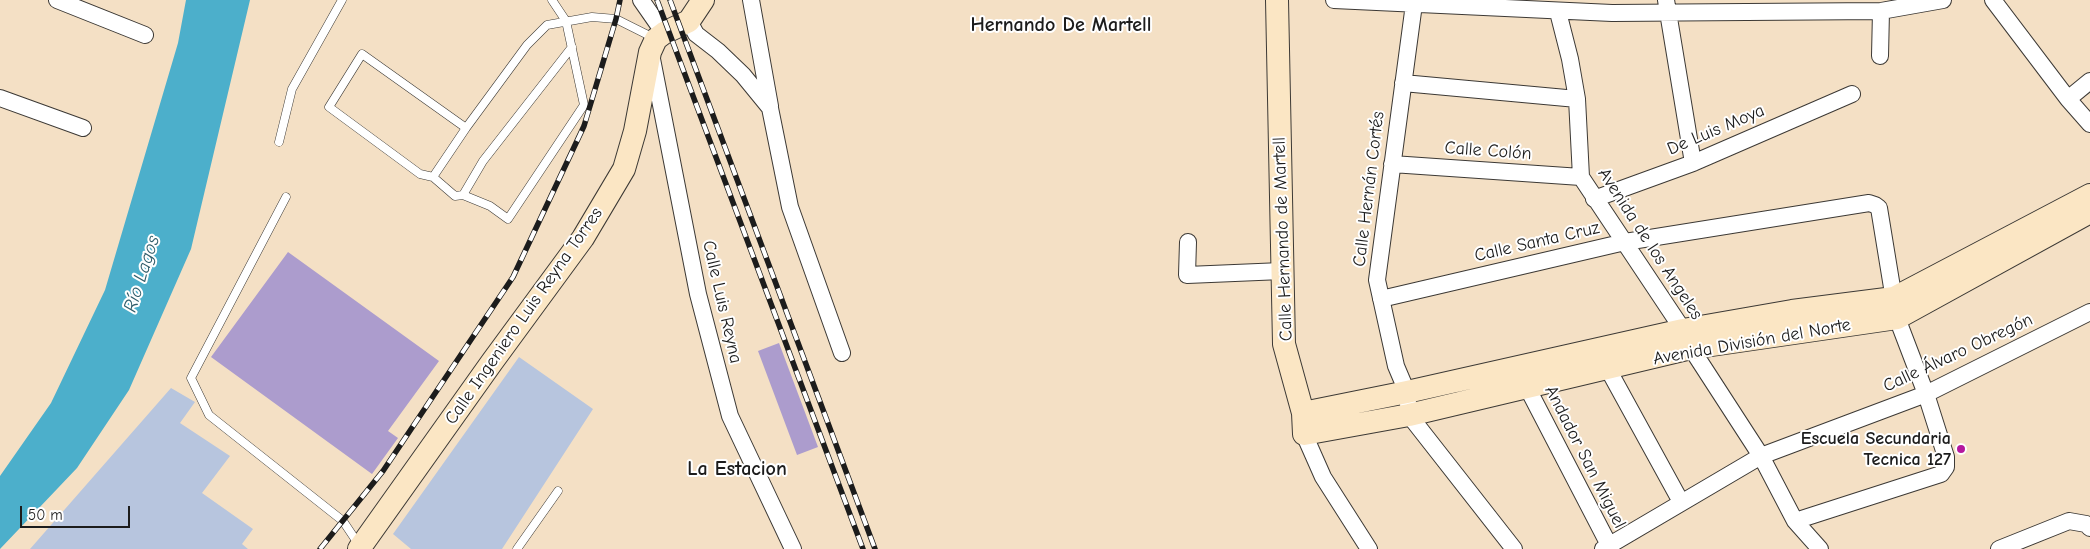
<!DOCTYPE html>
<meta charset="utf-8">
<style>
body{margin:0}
#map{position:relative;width:2090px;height:549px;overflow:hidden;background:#f4e0c5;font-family:"Comic Neue",sans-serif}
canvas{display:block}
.scale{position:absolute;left:20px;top:506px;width:110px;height:22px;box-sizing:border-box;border:2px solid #1c1c1c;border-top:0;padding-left:6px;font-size:15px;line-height:18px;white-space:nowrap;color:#1c1c1c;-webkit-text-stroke:4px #fff;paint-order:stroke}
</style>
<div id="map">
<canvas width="2090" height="549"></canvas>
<div class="scale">50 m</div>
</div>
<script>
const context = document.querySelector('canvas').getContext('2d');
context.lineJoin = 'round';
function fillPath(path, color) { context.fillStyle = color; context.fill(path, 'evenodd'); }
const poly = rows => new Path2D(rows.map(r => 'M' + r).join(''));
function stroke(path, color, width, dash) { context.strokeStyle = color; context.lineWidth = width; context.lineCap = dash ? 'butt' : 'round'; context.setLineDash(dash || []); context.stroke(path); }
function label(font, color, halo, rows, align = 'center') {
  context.font = font + ' "Comic Neue",sans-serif'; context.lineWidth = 4; context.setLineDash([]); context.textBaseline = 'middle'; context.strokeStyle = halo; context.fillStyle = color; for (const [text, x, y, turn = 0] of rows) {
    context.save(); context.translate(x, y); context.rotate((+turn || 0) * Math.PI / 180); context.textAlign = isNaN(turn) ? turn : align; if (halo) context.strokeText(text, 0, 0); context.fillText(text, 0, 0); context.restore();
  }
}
fillPath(poly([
 [519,357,593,409,502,549,411,549,393,534],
 [171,388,195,402,180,423,230,456,202,493,253,529,242,544,248,549,30,549]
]), '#b7c5de');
fillPath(poly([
 [186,0,250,0,191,249,129,390,77,468,0,549,0,476,51,403,105,290,178,43]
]), '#4cafcb');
fillPath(poly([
 [288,252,439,361,388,431,398,438,372,474,211,357],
 [779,343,818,447,797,455,758,351]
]), '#ac9ccd');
const lane = poly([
 [466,128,362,54,329,107,420,174,433,177,455,196,463,195,490,206,508,219,584,105,566,21,552,0],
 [279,142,292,89,342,0],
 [433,177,466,128,527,45,547,25,592,17,616,19,654,38],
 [463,195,483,161,572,47],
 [286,197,191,378,209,415,343,521,359,545],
 [517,549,558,491]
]);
const street = poly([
 [57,0,145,35],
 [641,0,664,33],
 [751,0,770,106],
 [1334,0,1612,13,1881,11,1943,0],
 [1666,0,1693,163],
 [1993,0,2068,99,2090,124],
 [1414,4,1377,280,1396,366,1407,392,1409,415,1514,549],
 [1558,12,1570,59,1577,99,1581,177,1683,330,1691,348,1761,456,1795,521,1820,549],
 [689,21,696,34,718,51,743,75,770,108,790,207,842,353],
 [1880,56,1881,11],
 [652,59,698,294,730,416,793,549],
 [1403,83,1577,99],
 [0,98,83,128],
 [2068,99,2090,81],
 [1392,164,1581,177],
 [1594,199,1693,163,1852,94],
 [1188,242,1187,275,1282,271],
 [1381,299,1625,242,1869,203,1875,205,1879,208,1897,318,1926,394,1946,457,1946,467,1941,474,1795,521],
 [1608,369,1681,502],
 [1527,387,1609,545],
 [1304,434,1323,477,1369,549],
 [1603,549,1761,456,1926,394,2090,312],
 [1999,549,2069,521,2086,524,2090,528]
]);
const secondary = poly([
 [1277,0,1284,344,1303,413,1304,434,1409,415,1691,348,1897,318,2090,212],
 [1303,413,1407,392,1683,330,1792,311,1894,298,2090,195],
 [359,549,492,362,583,238,624,169,635,131,650,52,656,39,664,33,689,21,703,0]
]);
stroke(lane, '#3c3935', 9);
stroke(street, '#3c3935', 18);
stroke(secondary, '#3c3935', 24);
stroke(lane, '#fff', 8);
stroke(street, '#fff', 16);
stroke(secondary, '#fbe6c4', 22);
const rail = poly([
 [657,0,863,549],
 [670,0,875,549],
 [320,549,383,471,513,277,584,126,616,19,620,0]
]);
stroke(rail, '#1c1c1c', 5.5);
stroke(rail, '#fff', 4, [11]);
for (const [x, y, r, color] of [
 [1961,449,5,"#b5179e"]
]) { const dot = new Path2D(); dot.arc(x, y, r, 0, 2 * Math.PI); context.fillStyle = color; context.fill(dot); stroke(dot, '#fff', 2); }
label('18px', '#1c1c1c', '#fff', [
 ["De Luis Moya",1716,130,-23],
 ["Calle Colón",1488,151,4],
 ["Calle Hernán Cortés",1369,189,-83],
 ["Calle Hernando de Martell",1283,239,-92],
 ["Calle Santa Cruz",1537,242,-13],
 ["Avenida de los Angeles",1650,244,57],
 ["Calle Luis Reyna",722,302,77],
 ["Calle Ingeniero Luis Reyna Torres",524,316,-55],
 ["Avenida División del Norte",1752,342,-10],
 ["Calle Álvaro Obregón",1958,353,-25],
 ["Andador San Miguel",1585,457,63]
]);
label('bold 18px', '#1c1c1c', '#fff', [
 ["Escuela Secundaria",1951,439],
 ["Tecnica 127",1951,460]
], 'right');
label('italic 19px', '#325e6b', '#fff', [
 ["Río Lagos",142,274,-72]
]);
label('bold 20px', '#1c1c1c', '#fff', [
 ["Hernando De Martell",1061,25],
 ["La Estacion",737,469]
]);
</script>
